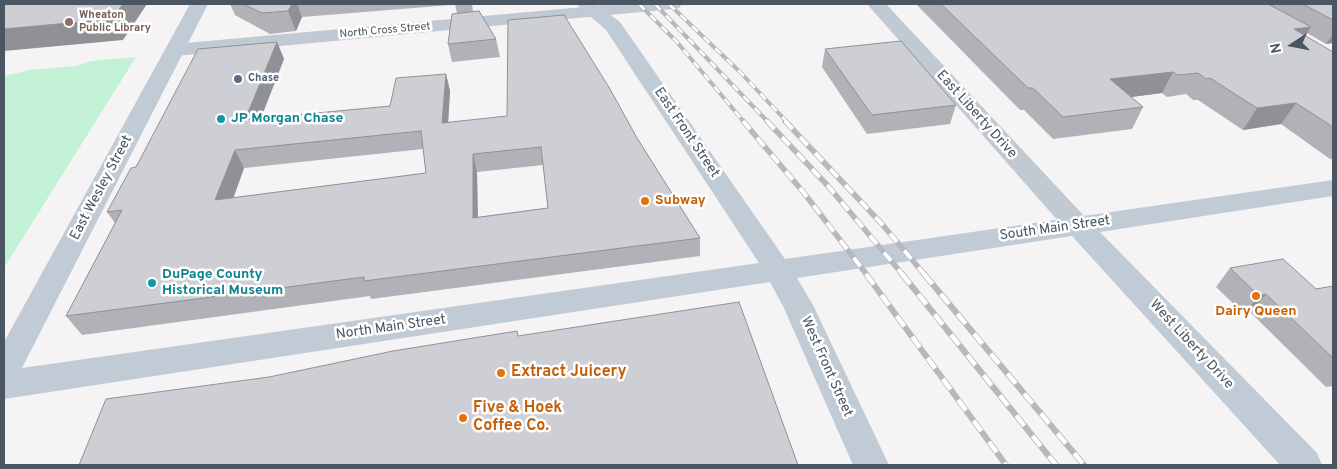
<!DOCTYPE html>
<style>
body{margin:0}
#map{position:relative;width:1337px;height:469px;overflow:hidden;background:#f5f3f3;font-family:Overpass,sans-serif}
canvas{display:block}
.frame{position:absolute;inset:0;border:5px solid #4a5661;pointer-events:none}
.north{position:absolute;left:1267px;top:20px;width:50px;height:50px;-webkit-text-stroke:4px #fff;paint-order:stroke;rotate:259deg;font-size:14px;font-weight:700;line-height:20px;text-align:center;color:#4a5661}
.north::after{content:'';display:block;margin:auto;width:18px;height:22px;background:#4a5661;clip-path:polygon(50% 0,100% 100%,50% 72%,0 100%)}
</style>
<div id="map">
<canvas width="1337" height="469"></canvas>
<div class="frame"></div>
<div class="north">N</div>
</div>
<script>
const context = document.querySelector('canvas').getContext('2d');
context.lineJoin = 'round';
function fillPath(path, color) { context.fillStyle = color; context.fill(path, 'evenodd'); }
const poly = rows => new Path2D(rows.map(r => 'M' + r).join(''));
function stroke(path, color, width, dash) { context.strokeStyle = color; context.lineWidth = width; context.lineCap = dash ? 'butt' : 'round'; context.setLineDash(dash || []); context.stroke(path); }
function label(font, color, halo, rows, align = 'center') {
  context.font = font + ' Overpass,sans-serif'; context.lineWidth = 5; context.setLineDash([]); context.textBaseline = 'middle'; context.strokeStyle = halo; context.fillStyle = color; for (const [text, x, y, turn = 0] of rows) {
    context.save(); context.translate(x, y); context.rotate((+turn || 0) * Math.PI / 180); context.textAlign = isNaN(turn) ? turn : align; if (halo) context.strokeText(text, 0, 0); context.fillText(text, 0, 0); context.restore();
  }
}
fillPath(poly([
 [136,57,4,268,4,76,30,70,77,66,91,61]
]), '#c3f1d5');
fillPath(poly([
 [616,4,682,4,679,8,673,9,175,56,168,54,165,50,168,46,175,44,616,4],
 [867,4,886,4,1087,219,1091,225,1087,231,1077,234,1067,231,867,4]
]), '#c1cad2');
fillPath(poly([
 [190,4,208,4,22,368,759,263,606,30,576,4,596,4,620,22,785,259,1333,180,1333,196,1100,232,1317,453,1322,465,1280,465,1072,236,797,278,813,305,889,465,853,465,783,306,770,282,4,399,4,342,190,4]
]), '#c1cbd6');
const railFar2 = poly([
 [639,4,677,42,744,122],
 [655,4,768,122],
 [669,4,740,72,787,122]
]);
const railFar1 = poly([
 [743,121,804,193,867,275],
 [767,121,828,186,903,275],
 [785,121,881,223,925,275]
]);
const rail = poly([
 [866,274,1006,465],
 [902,274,1056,465],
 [924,274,1084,465]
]);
stroke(railFar2, '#b5b8bd', 4);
stroke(railFar1, '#b5b8bd', 5.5);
stroke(rail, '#b5b8bd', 6);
stroke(railFar2, '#fff', 2.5, [8]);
stroke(railFar1, '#fff', 4, [11]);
stroke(rail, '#fff', 4.5, [13]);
fillPath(poly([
 [230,4,451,4,451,5,302,17,296,31,270,34,235,15],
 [455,4,472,4,473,12,496,39,500,57,452,62,448,44,457,13],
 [916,4,1333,4,1333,43,1326,44,1307,33,1305,36,1333,52,1333,159,1330,159,1281,124,1243,130,1198,100,1193,100,1186,94,1167,97,1162,93,1131,97,1143,107,1132,129,1053,139,1024,110,1020,110],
 [277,42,284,59,261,118,390,106,446,74,450,91,448,122,637,138,700,238,700,256,371,299,370,296,82,335,66,316,115,223,107,212,136,167],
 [423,149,426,173,233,198,244,168],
 [543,165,548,208,478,217,477,172],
 [825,49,956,105,950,124,867,134,822,67],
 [1230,268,1316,289,1333,286,1333,386,1326,387,1251,313,1244,314,1216,287]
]), '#b0b2b7');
fillPath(poly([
 [123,4,147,4,123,40,4,51,4,29],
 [292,4,297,4,302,17,296,31,288,11],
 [1311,27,1298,48,1294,29],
 [1333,34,1333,43,1326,44],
 [277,42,284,59,253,138,245,120],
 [1173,72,1162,93,1100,101,1110,79],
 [446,74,450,91,447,141,442,123],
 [1296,103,1281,124,1243,130,1257,108],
 [235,150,244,168,226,219,215,200],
 [473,154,477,172,478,236,473,218],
 [1266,294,1251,313,1244,314,1259,296]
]), '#909195');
const building = poly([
 [4,4,123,4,112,19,4,29,4,4],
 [243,4,292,4,288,11,262,13,243,4],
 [941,4,1268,4,1311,27,1294,29,1333,52,1333,127,1296,103,1257,108,1210,78,1206,79,1198,73,1178,75,1173,72,1110,79,1143,107,1063,117,1033,88,1028,88,941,4],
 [1303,4,1333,4,1333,20,1303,4],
 [479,11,496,39,448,44,452,14,479,11],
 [564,15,610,89,637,138,700,238,364,281,364,277,66,316,122,210,107,212,131,168,136,167,198,49,277,42,245,120,390,106,396,78,446,74,442,123,507,116,508,20,564,15],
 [421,131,426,173,215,200,235,150,421,131],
 [541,147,548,208,473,218,473,154,541,147],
 [901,41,956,105,872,115,825,49,901,41],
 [1283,259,1316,289,1333,286,1333,358,1266,294,1259,296,1230,268,1283,259],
 [739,302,798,465,79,465,106,399,269,377,393,351,517,331,518,336,739,302]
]);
fillPath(building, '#cdcfd5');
stroke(building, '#909195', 1);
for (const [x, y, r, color] of [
 [69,22,5,"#8d6e63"],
 [238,79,5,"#5c6f8a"],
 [221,119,5,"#0f9aa8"],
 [645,201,5,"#e8710a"],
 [152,283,5,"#0f9aa8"],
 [1256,296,5,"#e8710a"],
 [501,373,5,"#e8710a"],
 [463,418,5,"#e8710a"]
]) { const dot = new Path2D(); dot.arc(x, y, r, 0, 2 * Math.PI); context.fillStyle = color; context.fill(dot); stroke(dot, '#fff', 2); }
label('bold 11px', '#785e54', '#fff', [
 ["Wheaton",79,16],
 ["Public Library",79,29]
], 'left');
label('11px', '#4a5661', '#fff', [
 ["North Cross Street",385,31,-5]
]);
label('bold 11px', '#4e5e75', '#fff', [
 ["Chase",248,79]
], 'left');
label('14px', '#4a5661', '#fff', [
 ["East Liberty Drive",976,115,48],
 ["East Front Street",686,133,56],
 ["East Wesley Street",102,188,-62],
 ["South Main Street",1055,229,-8],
 ["North Main Street",391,328,-8],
 ["West Liberty Drive",1191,345,47],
 ["West Front Street",826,367,66]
]);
label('bold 14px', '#0d838f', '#fff', [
 ["JP Morgan Chase",231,119],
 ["DuPage County",162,275],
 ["Historical Museum",162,291]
], 'left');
label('bold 14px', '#c56008', '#fff', [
 ["Subway",655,201],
 ["Dairy Queen",1256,312,"center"]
], 'left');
label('bold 16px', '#c56008', '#fff', [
 ["Extract Juicery",511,373],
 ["Five & Hoek",473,409],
 ["Coffee Co.",473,427]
], 'left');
</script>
